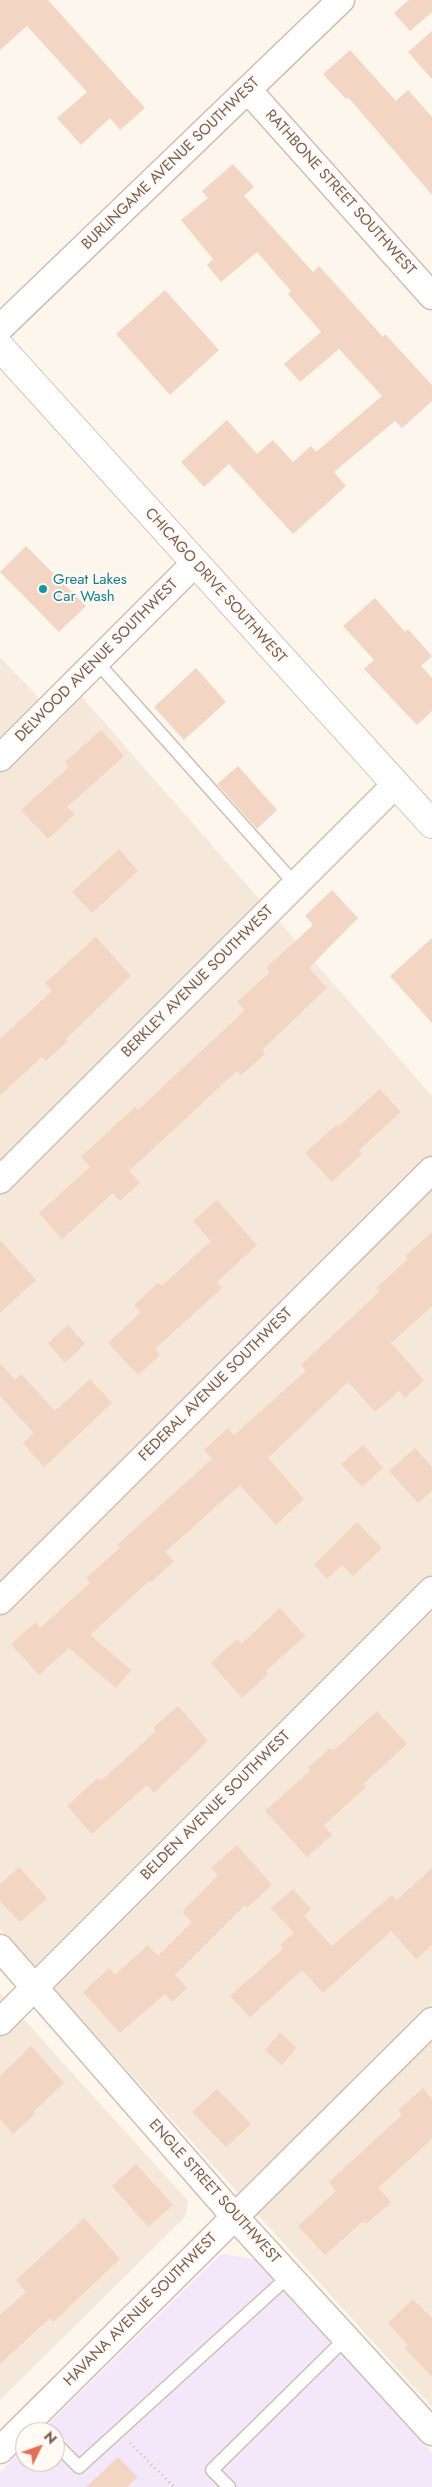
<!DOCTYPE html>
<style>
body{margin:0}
#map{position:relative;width:432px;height:2487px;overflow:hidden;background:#fdf6ec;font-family:Jost,sans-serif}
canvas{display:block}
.north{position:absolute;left:15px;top:2422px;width:50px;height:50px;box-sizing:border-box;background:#fffaf3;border:1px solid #cabbb1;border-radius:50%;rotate:48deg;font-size:14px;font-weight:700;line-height:20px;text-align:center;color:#7a5c4d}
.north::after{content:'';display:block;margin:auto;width:18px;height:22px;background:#e76f51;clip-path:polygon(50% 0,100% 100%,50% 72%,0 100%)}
</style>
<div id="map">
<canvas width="432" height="2487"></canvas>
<div class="north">N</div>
</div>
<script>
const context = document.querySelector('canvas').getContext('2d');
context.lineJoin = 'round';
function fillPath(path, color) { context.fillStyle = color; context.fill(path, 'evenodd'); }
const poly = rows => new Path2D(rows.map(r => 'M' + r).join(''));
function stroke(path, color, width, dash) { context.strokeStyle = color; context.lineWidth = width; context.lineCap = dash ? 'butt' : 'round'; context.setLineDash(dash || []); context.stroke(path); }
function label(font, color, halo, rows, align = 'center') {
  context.font = font + ' Jost,sans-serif'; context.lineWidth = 4; context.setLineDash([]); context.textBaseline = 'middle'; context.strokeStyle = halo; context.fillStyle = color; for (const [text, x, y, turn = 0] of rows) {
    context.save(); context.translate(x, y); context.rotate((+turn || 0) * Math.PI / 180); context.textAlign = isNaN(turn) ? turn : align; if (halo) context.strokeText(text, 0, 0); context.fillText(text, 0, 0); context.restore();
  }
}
fillPath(poly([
 [0,657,60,720,81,696,432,1096,432,2407,0,1930],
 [0,1993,188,2201,186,2216,0,2400]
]), '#f5e8da');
fillPath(poly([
 [221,2254,255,2259,432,2453,432,2487,0,2487,0,2472,25,2447,25,2462,55,2462,55,2432,40,2432]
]), '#f3e8fa');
fillPath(poly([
 [0,0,48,0,145,108,120,130,110,118,81,145,57,118,87,92,27,26,0,50],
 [409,0,432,0,432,12,410,31,394,13],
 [432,31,432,79,408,52],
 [350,50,396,101,408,90,432,117,432,195,348,97,346,99,323,74],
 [233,164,254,187,244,196,313,272,319,266,383,337,385,334,432,385,432,401,402,428,395,421,334,472,346,486,293,534,229,464,204,487,181,462,227,420,257,454,273,440,293,462,311,446,316,452,382,396,339,349,300,382,284,364,321,332,288,294,291,291,257,252,221,282,207,265,213,259,181,220,208,198,202,191],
 [165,290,219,350,170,395,116,334],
 [26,546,86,606,59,632,0,572],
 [375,598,405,632,408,629,432,656,421,666,432,678,432,711,417,725,364,669,374,660,343,626],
 [196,668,226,702,184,740,154,707],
 [101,730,124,756,67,807,75,814,48,839,21,810,69,767,65,762],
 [238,766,277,810,257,829,217,784],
 [119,849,138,871,92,913,72,892],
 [332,890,358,918,309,968,327,988,262,1050,265,1054,241,1075,237,1071,129,1171,140,1183,120,1201,113,1193,62,1239,39,1213,90,1167,81,1157,135,1107,138,1110,245,1010,237,1002,270,972,266,968,313,925,305,916],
 [96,937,131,976,66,1039,68,1041,46,1061,42,1057,0,1095,0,1039,52,991,45,983],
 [432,938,432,1023,390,976],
 [380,1089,401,1112,359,1150,362,1154,332,1182,305,1153,336,1125,338,1127],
 [217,1200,257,1245,217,1282,222,1288,155,1349,160,1355,138,1375,108,1343,141,1312,134,1305,158,1283,162,1286,211,1241,193,1221],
 [432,1232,432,1306,391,1343,424,1380,405,1398,399,1391,375,1412,348,1382,268,1458,304,1499,276,1525,240,1485,165,1552,174,1561,151,1582,149,1581,90,1635,131,1670,116,1688,69,1648,39,1675,11,1644,36,1622,40,1628,90,1583,86,1578,120,1548,117,1545,212,1459,204,1450,228,1428,234,1435,306,1371,301,1365,380,1291,376,1288,408,1259,405,1256],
 [0,1240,36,1280,0,1313],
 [68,1325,85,1344,65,1363,48,1343],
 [0,1363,15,1380,21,1374,55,1411,90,1379,112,1403,44,1467,23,1443,34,1433,0,1396],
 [363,1445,383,1468,362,1487,341,1464],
 [415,1448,432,1467,432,1491,418,1503,389,1471],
 [357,1522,382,1548,353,1576,342,1565,327,1579,314,1565],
 [280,1608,305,1636,266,1671,268,1674,242,1698,211,1663,237,1639,241,1644],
 [178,1706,208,1741,154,1793,147,1785,92,1834,67,1806,98,1778,101,1781,156,1731,153,1728],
 [377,1711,407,1744,363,1784,366,1787,324,1825,332,1835,307,1857,265,1811,310,1771,308,1768,330,1748,333,1751],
 [237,1845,272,1885,247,1908,245,1905,175,1975,187,1988,172,2002,165,1994,120,2033,83,1992,109,1968,115,1975,148,1945,158,1956,192,1922,182,1912,218,1875,211,1868],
 [19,1867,47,1898,20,1922,0,1901,0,1884],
 [432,1868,432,1945,416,1959,391,1931,323,1993,302,1970,250,2017,230,1996,283,1949,280,1945,294,1933,271,1908,293,1889,311,1909,304,1916,332,1946,392,1895,397,1900],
 [280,2033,297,2048,282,2065,265,2050],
 [31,2046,64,2083,33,2112,35,2114,13,2134,0,2119,0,2076],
 [423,2088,432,2099,432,2139,378,2188,391,2202,366,2224,363,2221,325,2255,298,2226,336,2191,329,2182,402,2115,398,2110],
 [217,2089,251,2124,226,2147,192,2112],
 [136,2164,173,2205,148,2227,112,2186],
 [84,2218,120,2259,53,2322,50,2318,0,2364,0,2315,26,2292,16,2280],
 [413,2299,432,2318,432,2377,405,2348,408,2345,388,2323],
 [118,2457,138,2477,127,2487,86,2487]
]), '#f3d5c3');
const service = poly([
 [96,661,295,884],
 [31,2419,44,2432],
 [55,2443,79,2467,289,2276],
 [229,2487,212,2470,346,2338]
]);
const minor = poly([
 [248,90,432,296],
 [0,328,341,0],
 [0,758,195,563],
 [0,1180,396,784],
 [0,1601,432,1170],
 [0,1948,235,2217,432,2432],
 [0,2022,432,1590],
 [0,2450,432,2021]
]);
const secondary = poly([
 [0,347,432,824]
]);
stroke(service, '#d1beb0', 15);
stroke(minor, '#d1beb0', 29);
stroke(secondary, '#d6c0b0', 30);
stroke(poly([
 [130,2443,174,2487]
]), '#d9b8a5', 3, [1, 4]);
stroke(service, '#fff', 12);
stroke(minor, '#fff', 26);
stroke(secondary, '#fff', 28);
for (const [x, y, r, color] of [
 [43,589,5,"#0f9aa8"]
]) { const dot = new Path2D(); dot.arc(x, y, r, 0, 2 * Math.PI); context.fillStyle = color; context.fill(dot); stroke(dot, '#fffaf3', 2); }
label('15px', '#7a5c4d', '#fffaf3', [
 ["BURLINGAME AVENUE SOUTHWEST",171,164,-44],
 ["RATHBONE STREET SOUTHWEST",340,193,48],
 ["CHICAGO DRIVE SOUTHWEST",215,586,48],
 ["DELWOOD AVENUE SOUTHWEST",97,661,-45],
 ["BERKLEY AVENUE SOUTHWEST",198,982,-45],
 ["FEDERAL AVENUE SOUTHWEST",216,1385,-45],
 ["BELDEN AVENUE SOUTHWEST",216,1806,-45],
 ["ENGLE STREET SOUTHWEST",214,2192,48],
 ["HAVANA AVENUE SOUTHWEST",141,2310,-45]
]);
label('15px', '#0d838f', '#fffaf3', [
 ["Great Lakes",53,580],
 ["Car Wash",53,597]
], 'left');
</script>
